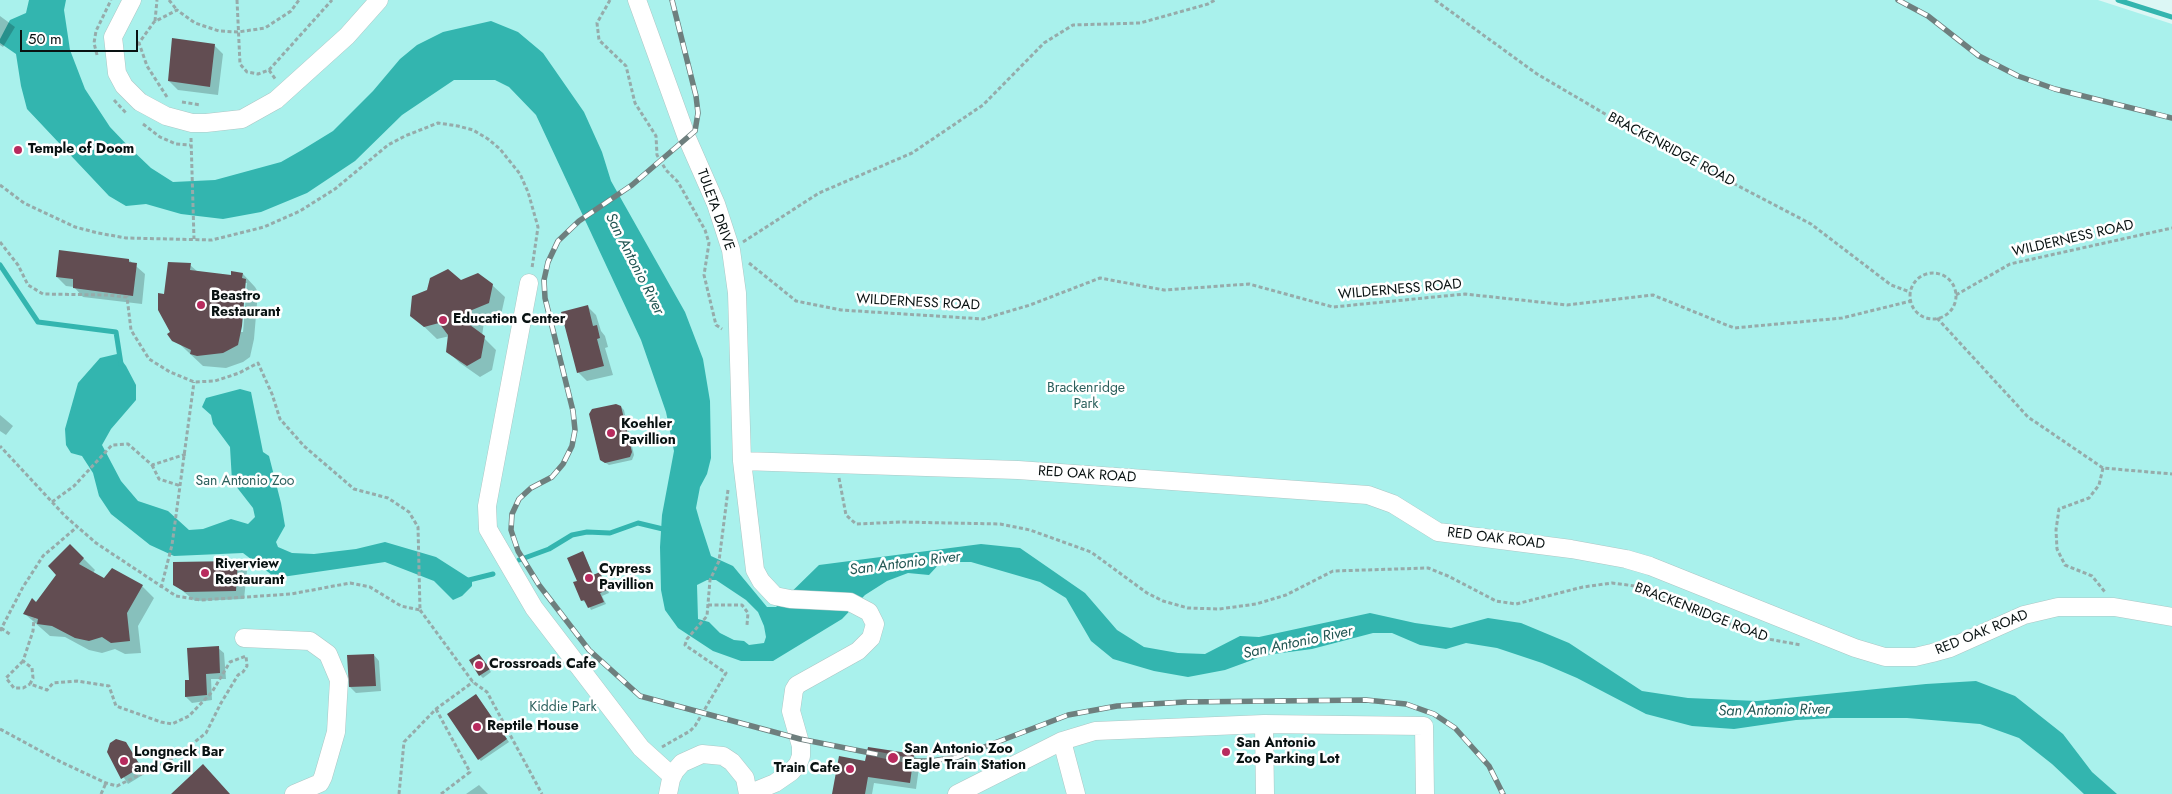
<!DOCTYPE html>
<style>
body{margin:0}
#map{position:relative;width:2172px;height:794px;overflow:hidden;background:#dcf7f5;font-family:Jost,sans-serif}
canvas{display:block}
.scale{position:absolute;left:20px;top:30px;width:118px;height:22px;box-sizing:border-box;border:2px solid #091212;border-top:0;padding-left:6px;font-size:15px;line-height:18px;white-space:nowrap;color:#091212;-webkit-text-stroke:4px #fff;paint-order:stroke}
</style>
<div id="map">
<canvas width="2172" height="794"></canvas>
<div class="scale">50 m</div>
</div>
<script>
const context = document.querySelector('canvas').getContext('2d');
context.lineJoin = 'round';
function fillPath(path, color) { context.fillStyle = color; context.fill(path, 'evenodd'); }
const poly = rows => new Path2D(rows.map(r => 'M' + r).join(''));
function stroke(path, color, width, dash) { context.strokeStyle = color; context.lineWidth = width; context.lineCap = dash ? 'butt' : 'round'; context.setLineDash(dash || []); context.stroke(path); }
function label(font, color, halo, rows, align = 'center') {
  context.font = font + ' Jost,sans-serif'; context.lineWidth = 5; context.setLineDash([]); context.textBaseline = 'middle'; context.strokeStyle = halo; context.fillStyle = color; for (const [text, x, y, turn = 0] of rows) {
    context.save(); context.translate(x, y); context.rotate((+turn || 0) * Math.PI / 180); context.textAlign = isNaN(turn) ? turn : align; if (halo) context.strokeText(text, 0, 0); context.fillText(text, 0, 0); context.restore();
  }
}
fillPath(poly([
 [0,0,2098,0,2172,24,2172,794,0,794]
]), '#a9f1ec');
fillPath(poly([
 [29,0,66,0,64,10,70,50,85,89,110,127,130,148,151,168,173,182,215,180,281,162,302,150,333,131,373,91,400,59,417,45,443,32,491,21,518,32,543,53,584,112,602,152,611,181,685,312,703,359,710,401,711,458,707,474,700,487,696,508,700,522,711,556,733,566,767,607,776,607,819,565,981,544,1020,548,1085,593,1117,630,1144,647,1178,653,1205,654,1240,636,1259,637,1370,613,1415,623,1451,628,1488,618,1521,623,1569,643,1642,691,1688,698,1757,701,1926,684,1976,681,2015,696,2063,734,2092,772,2117,794,2084,794,2052,764,2019,738,1980,724,1907,718,1833,718,1796,720,1734,729,1692,726,1646,714,1577,678,1542,663,1497,648,1466,643,1446,649,1420,645,1392,633,1373,633,1312,649,1266,655,1225,670,1188,677,1154,671,1113,659,1091,641,1066,598,1040,582,971,562,941,562,929,575,908,573,887,581,865,595,842,619,773,661,741,661,713,651,678,628,665,610,661,590,660,547,662,515,674,451,666,412,641,340,536,115,509,87,495,80,454,80,402,115,355,161,307,193,261,212,223,219,181,214,146,204,126,206,109,196,27,109,21,86,16,54,0,43,0,39,10,20,26,13],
 [707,580,716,580,746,600,758,612,764,626,766,637,764,643,749,645,744,641,734,640,720,633,709,622,698,619,697,585],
 [117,354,126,366,136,385,136,400,111,429,102,445,121,481,138,501,168,511,189,530,203,529,231,519,248,524,255,517,253,508,232,481,230,447,213,424,211,415,202,407,206,398,240,389,251,392,263,452,269,456,281,503,285,526,276,542,278,547,292,553,314,554,356,549,385,542,436,557,472,580,472,586,462,596,453,600,434,581,385,562,282,577,272,575,243,553,174,556,150,545,111,514,99,496,93,473,82,456,71,453,66,445,65,429,78,383,100,358]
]), '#33b5af');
fillPath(poly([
 [0,16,15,27,3,47,0,45],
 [214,45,223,54,218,95,178,90,169,81],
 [129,260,145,274,142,304,83,297,74,287,66,286,57,277],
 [190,265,198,272,232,277,243,274,255,287,258,292,254,339,250,357,243,362,226,368,203,366,169,334,171,332,166,295],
 [245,283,247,283,243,332,241,332],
 [461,281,492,285,505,297,501,315,484,322,482,336,496,350,492,370,480,377,460,363,447,351,450,336,437,339,412,315],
 [587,306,596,315,601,331,605,336,608,347,605,348,613,375,587,381,578,372],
 [621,407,624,410,634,455,632,460,609,465,601,460],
 [0,415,13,426,6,435,0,431],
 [70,545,95,570,93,573,104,580,142,586,154,598,138,626,141,653,125,654,115,649,102,653,89,650,65,637,50,636,25,614,36,603,57,575],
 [583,553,594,576,599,574,602,576,609,593,602,596,606,604,591,610,587,602,582,601,578,582],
 [238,562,247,571,244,599,195,601,174,584],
 [218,648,224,653,226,679,211,679,212,700,192,703,186,697,186,681,190,681],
 [374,655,379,661,381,691,356,693,350,687],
 [481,658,491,672,483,678,480,675],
 [476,695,509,742,481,761,479,759],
 [125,743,146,773,128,784,109,755,109,747,111,744],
 [913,755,920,761,916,789,874,783,872,794,833,794,866,762],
 [479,785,488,794,466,794]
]), '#0003');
stroke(poly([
 [2118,0,2172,17],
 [0,265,38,322,116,332,121,364],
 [519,560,549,549,572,535,587,532,610,533,638,523,667,530],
 [465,581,493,574]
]), '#33b5af', 5);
fillPath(poly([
 [172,38,215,44,210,87,168,81],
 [59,250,129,259,129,262,137,263,133,296,73,288,73,279,56,277],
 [168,262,191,263,190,270,231,275,231,271,243,273,242,278,246,279,242,326,238,345,223,353,197,356,190,354,191,350,172,341,167,334,170,332,158,310,158,293,164,294],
 [448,269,461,280,478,273,493,284,489,303,472,310,470,325,485,336,481,358,467,366,446,352,448,335,439,323,424,327,410,316,412,296,427,290,430,278],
 [588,305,593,326,597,325,600,338,597,339,604,366,577,373,561,312],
 [616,404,621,406,632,452,630,457,605,463,600,460,589,414,592,409],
 [70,544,84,558,79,564,104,578,112,568,143,585,127,613,130,641,111,643,102,637,89,641,75,638,52,626,37,624,38,619,23,614,32,598,36,602,56,575,48,566],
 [583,551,593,575,600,572,607,590,600,593,604,602,588,608,584,600,581,601,573,582,577,581,567,558],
 [238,561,236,591,185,592,173,585,173,562],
 [219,646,220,673,206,674,207,695,185,697,185,680,189,680,187,648],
 [374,654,376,686,349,687,347,655],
 [479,654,490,669,479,676,469,660],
 [476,694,507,739,478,760,447,714],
 [116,739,126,742,141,767,121,779,107,752,110,743],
 [868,747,914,754,910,783,868,777,865,794,832,794,839,756,865,761],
 [203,764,230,794,171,794]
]), '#624d52');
const minor = poly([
 [132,0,113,37,117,73,124,86,140,102,166,116,192,123,206,123,242,119,276,100,347,36,379,0],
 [637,0,687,138,716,204,731,250,737,293,742,461,755,570,761,581,775,596,790,599,850,602,869,612,875,624,871,638,858,651,797,685,794,690,791,711,801,746,801,756,798,764,791,772,775,783,748,794],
 [529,283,487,506,488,529,534,608,641,748,672,776],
 [742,461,1018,470,1368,495,1393,504,1438,532,1571,549,1626,559,1650,566,1855,648,1885,657,1915,657,1932,653,1950,648,2024,615,2058,607,2114,607,2172,617],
 [244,638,310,641,328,654,339,680,336,732,323,777,320,783,294,794],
 [1264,724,1424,726,1425,794],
 [1062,741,1095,731,1264,724,1265,794],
 [668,794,671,779,675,771,682,763,702,754,723,756,732,762,745,778,748,794],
 [957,794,1062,741,1076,794]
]);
stroke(minor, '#adc7c5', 19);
stroke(poly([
 [169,0,177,10],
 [237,0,240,64,247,72,258,74,269,70,332,0],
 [610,0,597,23,599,40,626,66,635,103,656,136,657,155,666,170,678,182,705,230,709,243,704,275,716,325,722,329],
 [1435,0,1537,74,1641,135,1811,224,1891,285,1910,292],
 [155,21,157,0],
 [97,55,94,43,96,31,111,0],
 [269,70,276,80],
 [167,97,147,66,139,43,154,22,177,10,195,23,219,31,238,32,265,28,291,11,299,0],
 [114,100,127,114],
 [182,102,201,105],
 [143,124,160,137,176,144,190,145],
 [191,138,194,239],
 [0,185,24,203,75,227,98,233,126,238,212,240,264,227,300,211,335,189,388,145,405,136,438,123,458,126,473,130,488,139,500,149,520,174,528,192,538,227,532,268],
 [0,242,18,265,28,285,43,294,107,295,127,297,131,330,149,359,170,372,194,382,215,381,239,373,258,363,272,394,280,419,304,446,354,489,388,498,409,512,418,527,420,610,401,606,370,587,350,583,291,594,201,600,176,596,96,543,65,516,0,446],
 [743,242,819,193,912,153,983,105,1044,43,1073,25,1140,23,1208,4,1215,0],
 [749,263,796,301,841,310,983,319,1030,305,1100,278,1164,290,1249,284,1333,307,1465,294,1567,305,1653,295,1734,328,1842,318,1911,301],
 '1910 296a23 23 0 1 1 46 0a23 23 0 1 1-46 0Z',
 [1956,295,2010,264,2172,228],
 [1937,318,2028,417,2103,468,2172,474],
 [152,465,159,479,181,486],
 [2103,468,2099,485,2089,498,2059,509,2056,530,2057,549,2065,565,2092,576,2105,592],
 [839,478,846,515,856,524,901,522,1000,524,1030,530,1091,552,1147,593,1163,601,1188,608,1219,609,1256,604,1286,595,1333,571,1428,568,1448,576,1496,601,1516,604,1583,587,1612,583,1635,586,1768,639,1801,645],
 [52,502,74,486,112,445,128,444,152,465,186,454],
 [161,588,172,545,194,382],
 [708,605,742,605,748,613,747,625],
 [420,610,473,682,487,692,542,794],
 [1,628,11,635],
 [0,631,23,587,43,556,77,527],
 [23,661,6,678,14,688,23,688,30,684],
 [436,709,470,772,441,794],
 [0,729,61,762,106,783,117,786,177,756,206,733,221,703,238,675,243,672,247,666,246,656,230,662,212,692,189,716,172,724,161,722,116,706,109,686,77,681,53,683,47,690,30,684,33,678,32,668,23,661,33,631,34,618],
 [662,747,690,731,695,726,726,673,685,645,687,639,707,616,710,580,719,561,728,490],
 [101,794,106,783],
 [399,794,404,742,436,709,473,682]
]), '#96abaa', 3, [4, 2.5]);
stroke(minor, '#fff', 18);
const rail = poly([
 [672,0,696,96,698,113,695,131,632,185,579,221,558,241,548,262,544,280,545,298,573,411,575,430,572,446,563,464,552,477,531,488,519,499,512,514,511,530,518,551,539,585,589,650,640,696,800,739,911,761,931,761,958,757,1068,715,1117,706,1185,702,1366,700,1406,704,1434,714,1455,728,1489,766,1503,794],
 [1898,0,1928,16,1979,56,2018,76,2055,89,2172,118]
]);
stroke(rail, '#6e7f7e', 5.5);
stroke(rail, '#fff', 4, [11]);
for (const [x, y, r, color] of [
 [18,150,5,"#b82b5e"],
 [201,305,5,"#b82b5e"],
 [443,320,5,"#b82b5e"],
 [611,433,5,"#b82b5e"],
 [205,573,5,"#b82b5e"],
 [589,578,5,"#b82b5e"],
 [479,665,5,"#b82b5e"],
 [477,727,5,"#b82b5e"],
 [1226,752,5,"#b82b5e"],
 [893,758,6,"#b82b5e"],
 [124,761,5,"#b82b5e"],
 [850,769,5,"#b82b5e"]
]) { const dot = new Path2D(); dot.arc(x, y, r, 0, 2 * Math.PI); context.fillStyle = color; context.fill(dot); stroke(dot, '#fff', 2); }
label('bold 14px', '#091212', '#fff', [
 ["Temple of Doom",28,150],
 ["Beastro",211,297],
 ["Restaurant",211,313],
 ["Education Center",453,320],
 ["Koehler",621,425],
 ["Pavillion",621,441],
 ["Riverview",215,565],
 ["Restaurant",215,581],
 ["Cypress",599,570],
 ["Pavillion",599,586],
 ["Crossroads Cafe",489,665],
 ["Reptile House",487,727],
 ["San Antonio",1236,744],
 ["Zoo Parking Lot",1236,760],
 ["San Antonio Zoo",904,750],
 ["Eagle Train Station",904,766],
 ["Longneck Bar",134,753],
 ["and Grill",134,769],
 ["Train Cafe",840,769,"right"]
], 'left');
label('14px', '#091212', '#fff', [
 ["BRACKENRIDGE ROAD",1671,150,28],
 ["TULETA DRIVE",715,210,70],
 ["WILDERNESS ROAD",2073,239,-13],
 ["WILDERNESS ROAD",1400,290,-5],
 ["WILDERNESS ROAD",918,303,3],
 ["RED OAK ROAD",1087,475,4],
 ["RED OAK ROAD",1496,539,7],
 ["BRACKENRIDGE ROAD",1701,613,21],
 ["RED OAK ROAD",1982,633,-22]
]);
label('14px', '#2c605d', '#fff', [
 ["Brackenridge",1086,389],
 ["Park",1086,405],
 ["San Antonio Zoo",245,482],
 ["Kiddie Park",563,708]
]);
label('italic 15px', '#235754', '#fff', [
 ["San Antonio River",634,264,63],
 ["San Antonio River",905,564,-7],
 ["San Antonio River",1298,643,-12],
 ["San Antonio River",1774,711,-1]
]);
</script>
